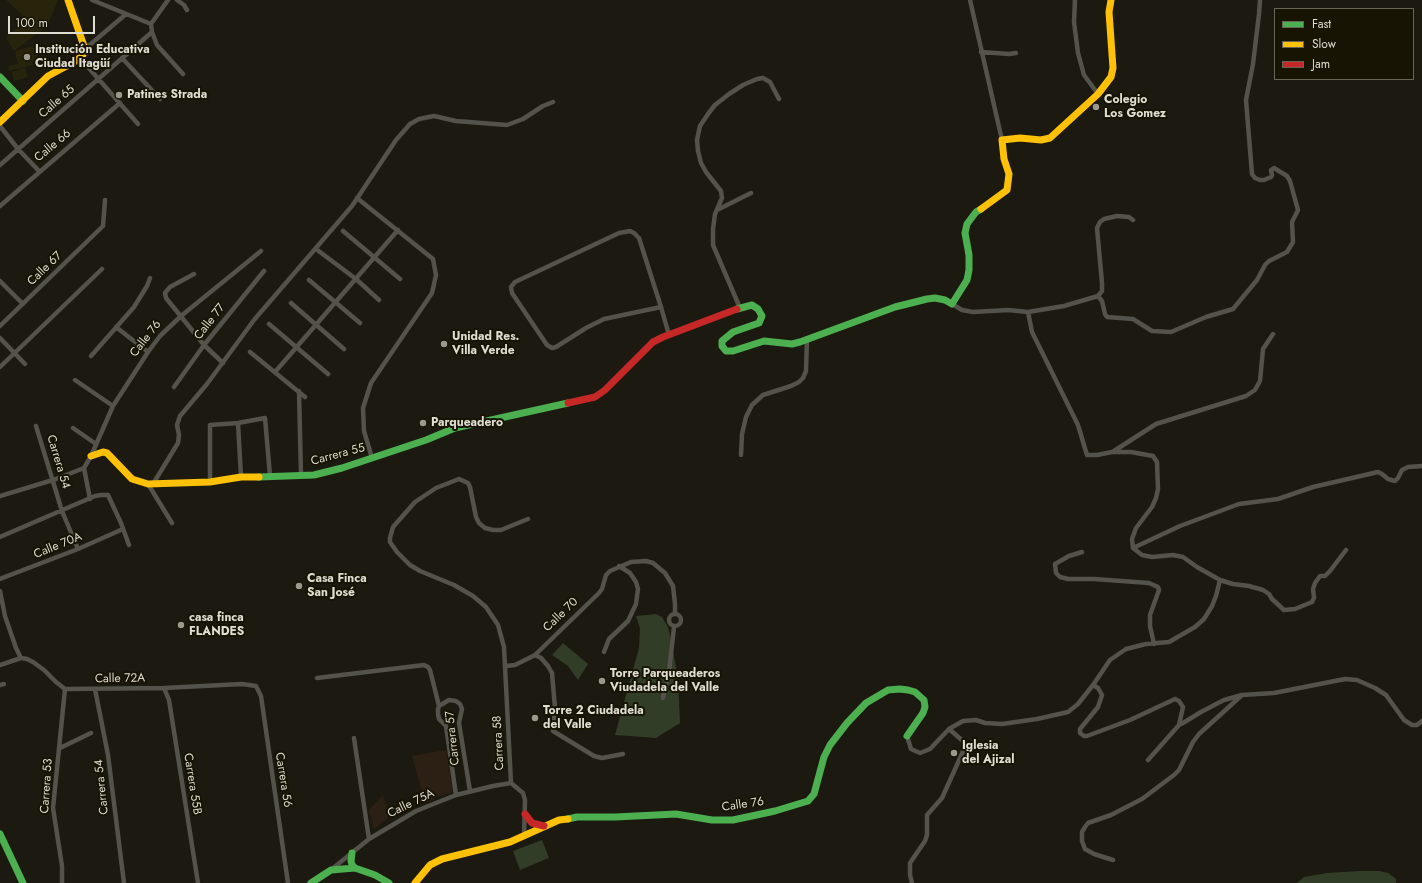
<!DOCTYPE html>
<meta charset="utf-8">
<style>
body{margin:0}
#map{position:relative;width:1422px;height:883px;overflow:hidden;background:#1c1a10;font-family:Jost,sans-serif}
canvas{display:block}
.legend{position:absolute;left:1274px;top:8px;width:140px;height:72px;box-sizing:border-box;background:#171404;border:1px solid #676456;margin:0;padding:5px 7px;list-style:none;font-size:12px;color:#dfddd1}
.legend li{display:flex;align-items:center;gap:8px;height:20px}
.legend b{width:20px;border:1px solid #676456}
.scale{position:absolute;left:8px;top:16px;width:87px;height:18px;box-sizing:border-box;border:2px solid #dfddd1;border-top:0;padding-left:5px;font-size:12px;line-height:14px;white-space:nowrap;color:#dfddd1;-webkit-text-stroke:3px #171404;paint-order:stroke}
</style>
<div id="map">
<canvas width="1422" height="883"></canvas>
<ul class="legend">
<li><b style="height:5px;background:#4caf50"></b>Fast</li>
<li><b style="height:5px;background:#ffc107"></b>Slow</li>
<li><b style="height:5px;background:#c62828"></b>Jam</li>
</ul>
<div class="scale">100 m</div>
</div>
<script>
const context = document.querySelector('canvas').getContext('2d');
context.lineJoin = 'round';
function fillPath(path, color) { context.fillStyle = color; context.fill(path, 'evenodd'); }
const poly = rows => new Path2D(rows.map(r => 'M' + r).join(''));
function stroke(path, color, width, dash) { context.strokeStyle = color; context.lineWidth = width; context.lineCap = dash ? 'butt' : 'round'; context.setLineDash(dash || []); context.stroke(path); }
function label(font, color, halo, rows, align = 'center') {
  context.font = font + ' Jost,sans-serif'; context.lineWidth = 4; context.setLineDash([]); context.textBaseline = 'middle'; context.strokeStyle = halo; context.fillStyle = color; for (const [text, x, y, turn = 0] of rows) {
    context.save(); context.translate(x, y); context.rotate((+turn || 0) * Math.PI / 180); context.textAlign = isNaN(turn) ? turn : align; if (halo) context.strokeText(text, 0, 0); context.fillText(text, 0, 0); context.restore();
  }
}
fillPath(poly([
 [446,750,453,792,440,796,425,803,412,756],
 [383,795,389,817,374,829,369,810]
]), '#2c2014');
fillPath(poly([
 [6,0,58,0,47,26,14,51,6,38,26,18],
 [41,44,42,53,37,54,39,59,32,61,33,65,9,71,8,66,18,64,15,51],
 [25,68,28,77,14,81,12,72]
]), '#28240c');
fillPath(poly([
 [656,614,662,617,668,627,671,640,678,678,680,723,656,738,615,735,639,648,640,628,636,616],
 [563,643,588,664,578,680,568,666,552,655],
 [542,840,549,858,520,870,513,851],
 [1359,871,1379,871,1388,873,1396,879,1396,883,1297,883,1304,877,1327,873]
]), '#313d26');
stroke(poly([
 [92,0,151,24],
 [168,0,151,24,152,32,157,45,183,74],
 [177,0,184,5,187,10],
 [970,0,1002,140],
 [1075,0,1074,22,1078,53,1084,75,1098,94],
 [85,49,126,14],
 [981,52,1009,54,1016,53],
 [80,58,138,124],
 [122,58,160,99],
 [0,126,18,149,39,171],
 [0,165,152,32],
 [357,198,433,259,436,275,432,293,371,383,363,408,364,431,372,458],
 [0,206,120,103],
 [717,210,751,193],
 [343,231,400,279],
 [316,249,356,279,379,300],
 [194,274,170,287,165,293,166,298,204,345,223,363],
 [309,280,360,323],
 [0,281,23,304],
 [1098,296,1102,301,1105,314,1107,317,1133,319,1152,331,1171,332,1206,317,1233,309,1257,280,1265,265,1269,261,1287,252,1293,242,1292,222,1298,210,1290,181,1287,176,1274,168,1271,170,1272,175,1271,177,1264,180,1260,180,1255,178,1252,174,1246,100,1253,64,1259,14,1260,0],
 [291,303,344,349],
 [952,304,962,310,973,312,1008,310,1028,312,1064,306,1098,296,1102,291,1102,283,1097,228,1100,222,1104,219,1117,216,1129,217,1133,220],
 [661,307,604,319,586,328,556,347,552,348,547,345,512,293,511,287,515,282,619,233,630,231,634,233,639,238,661,307,669,335],
 [740,308,713,245,713,229,715,214,722,198,721,191,706,172,701,163,698,151,697,140,700,126,708,114,715,105,729,94,743,85,757,79,763,78,770,82,779,99],
 [269,324,328,374],
 [0,326,103,226,105,200],
 [116,327,148,352],
 [0,338,25,364],
 [250,352,305,397],
 [91,356,134,307,147,286,150,278],
 [0,367,102,269],
 [275,372,398,230],
 [75,380,113,406],
 [174,387,204,345,264,271],
 [299,391,301,475],
 [238,423,241,477],
 [36,426,62,511,78,549],
 [73,428,96,444],
 [1114,451,1156,424,1246,396,1255,390,1260,381,1263,349,1273,334],
 [741,455,742,434,746,417,752,405,763,395,791,386,799,382,803,378,806,371,807,339],
 [84,468,91,456,113,406,148,352,160,336,181,316,261,251],
 [84,468,90,499],
 [210,482,210,425,238,423,265,418,270,476],
 [148,484,172,523],
 [153,484,178,443,179,435,177,425,180,416,207,384,254,320,352,206,396,140,410,124,419,119,434,116,456,121,507,125,523,119,543,106,553,102],
 [0,496,56,479,84,468],
 [0,537,95,496,101,495,108,495,121,523,129,545],
 [1133,548,1180,526,1239,504,1278,499,1313,487,1378,472,1382,474,1388,479,1395,481,1398,478,1402,470,1408,467,1422,466],
 [1082,552,1069,556,1055,564,1056,573,1060,577,1068,579,1094,579,1149,583,1158,587,1159,590,1150,615,1150,626,1154,644],
 [0,579,78,549,123,529],
 [1220,580,1233,584,1249,586,1263,590,1269,594,1272,599,1284,610,1295,609,1312,602,1314,598,1313,589,1315,583,1320,576,1325,576,1330,571,1346,550],
 [0,591,5,616,16,648,21,658],
 '669 620a6 6 0 1 1 12 0a6 6 0 1 1-12 0Z',
 [604,652,609,639,628,621,636,604,638,589,636,582,630,573,619,566],
 [535,655,541,658,548,666,552,673,555,708,553,731,594,756,602,758,623,754],
 [0,665,21,658,27,659,33,662,44,670,56,682,65,689,164,688,242,684,256,686,261,696,288,883],
 [506,666,515,665,535,655,599,593,602,589,606,575,610,571,631,562,646,561,653,563,665,573,673,586,675,604,675,614],
 [317,678,424,665,428,667,430,670,439,706],
 [0,685,4,684],
 [1093,685,1098,688,1102,695,1098,707,1080,729,1080,733,1084,736,1087,736,1130,720,1175,699,1179,701,1183,707,1179,725,1183,723,1201,712,1224,700,1242,695,1274,693,1345,679,1357,680,1375,688,1386,695,1404,720,1412,725,1417,725,1422,721],
 [164,688,169,700,198,883],
 [95,689,108,755,124,883],
 [663,698,669,672,674,627],
 [907,736,911,749,920,753,930,749,949,729,963,721,976,720,985,723,1002,724,1037,719,1068,712,1078,704,1093,685,1110,660,1126,649,1146,644,1169,642,1195,627,1204,619,1212,606,1216,596,1220,580,1197,567,1183,557,1173,555,1152,557,1142,555,1133,548,1132,539,1136,528,1152,507,1156,498,1158,489,1157,462,1153,456,1131,452,1112,452,1097,455,1087,455,1078,425,1032,332,1028,312],
 [354,738,369,839],
 [60,748,91,733],
 [1148,760,1179,725],
 [511,783,504,647,498,625,486,607,473,596,454,585,420,571,410,565,397,552,390,542,390,538,393,527,415,502,436,488,459,479,468,483,470,487,476,517,479,523,485,528,493,530,501,530,528,519],
 [511,783,523,793,525,800,524,837],
 [456,795,446,726,439,719,438,714,438,709,439,706,449,700,456,701,460,704,462,709,459,723,470,791],
 [1113,860,1094,854,1085,849,1082,841,1082,832,1085,827,1088,823,1111,815,1142,799,1174,775,1179,770,1193,742,1199,734,1241,696],
 [332,869,369,839,416,811,456,795,493,786,511,783],
 [62,883,62,866,53,808,65,689],
 [912,883,910,875,910,863,925,841,927,835,927,815,942,798,965,747,964,742,949,729]
]), '#53524b', 4.5);
stroke(poly([
 [0,77,23,101],
 [737,309,752,305,758,309,762,316,759,323,733,332,722,341,722,346,726,351,733,351,764,341,792,344,800,342,895,307,927,299,935,298,945,300,952,304,967,280,969,270,969,255,965,233,967,224,976,212,981,209],
 [259,477,314,475,342,468,426,440,455,428,568,403],
 [568,819,577,817,615,817,676,814,712,820,733,820,775,811,808,801,814,794,824,757,830,745,847,723,866,703,888,690,900,689,908,690,915,692,924,700,925,707,923,713,907,736],
 [0,834,23,883],
 [352,853,351,861,352,865,355,868],
 [311,883,331,870,355,868,375,875,389,883]
]), '#4caf50', 7);
stroke(poly([
 [0,122,48,76,76,61,83,55,85,49,68,0],
 [981,209,1007,190,1009,174,1004,159,1002,140,1020,138,1041,140,1050,138,1098,94,1111,77,1113,68,1109,12,1111,0],
 [91,456,103,452,107,453,132,479,148,484,210,482,241,477,259,477],
 [415,883,430,865,442,859,510,842,559,820,568,819]
]), '#ffc107', 7);
stroke(poly([
 [568,403,595,397,605,390,653,342,663,337,737,309],
 [525,814,532,823,544,826]
]), '#c62828', 7);
for (const [x, y, r, color] of [
 [27,57,4,"#9b998d"],
 [119,95,4,"#9b998d"],
 [1096,107,4,"#9b998d"],
 [444,344,4,"#9b998d"],
 [423,423,4,"#9b998d"],
 [299,586,4,"#9b998d"],
 [181,625,4,"#9b998d"],
 [602,681,4,"#9b998d"],
 [535,718,4,"#9b998d"],
 [954,753,4,"#9b998d"]
]) { const dot = new Path2D(); dot.arc(x, y, r, 0, 2 * Math.PI); context.fillStyle = color; context.fill(dot); stroke(dot, '#171404', 1.5); }
label('bold 12px', '#dfddd1', '#171404', [
 ["Institución Educativa",35,50],
 ["Ciudad Itagüí",35,64],
 ["Patines Strada",127,95],
 ["Colegio",1104,100],
 ["Los Gomez",1104,114],
 ["Unidad Res.",452,337],
 ["Villa Verde",452,351],
 ["Parqueadero",431,423],
 ["Casa Finca",307,579],
 ["San José",307,593],
 ["casa finca",189,618],
 ["FLANDES",189,632],
 ["Torre Parqueaderos",610,674],
 ["Viudadela del Valle",610,688],
 ["Torre 2 Ciudadela",543,711],
 ["del Valle",543,725],
 ["Iglesia",962,746],
 ["del Ajizal",962,760]
], 'left');
label('12px', '#dfddd1', '#171404', [
 ["Calle 65",57,102,-41],
 ["Calle 66",53,146,-40],
 ["Calle 67",45,269,-44],
 ["Calle 77",210,322,-52],
 ["Calle 76",146,339,-52],
 ["Carrera 55",338,455,-15],
 ["Carrera 54",58,462,73],
 ["Calle 70A",58,546,-22],
 ["Calle 70",561,615,-44],
 ["Calle 72A",120,679,-1],
 ["Carrera 57",453,738,-96],
 ["Carrera 58",499,743,-93],
 ["Carrera 56",283,780,81],
 ["Carrera 55B",192,784,81],
 ["Carrera 53",47,786,-86],
 ["Carrera 54",102,787,-96],
 ["Calle 75A",411,804,-26],
 ["Calle 76",743,805,-8]
]);
</script>
